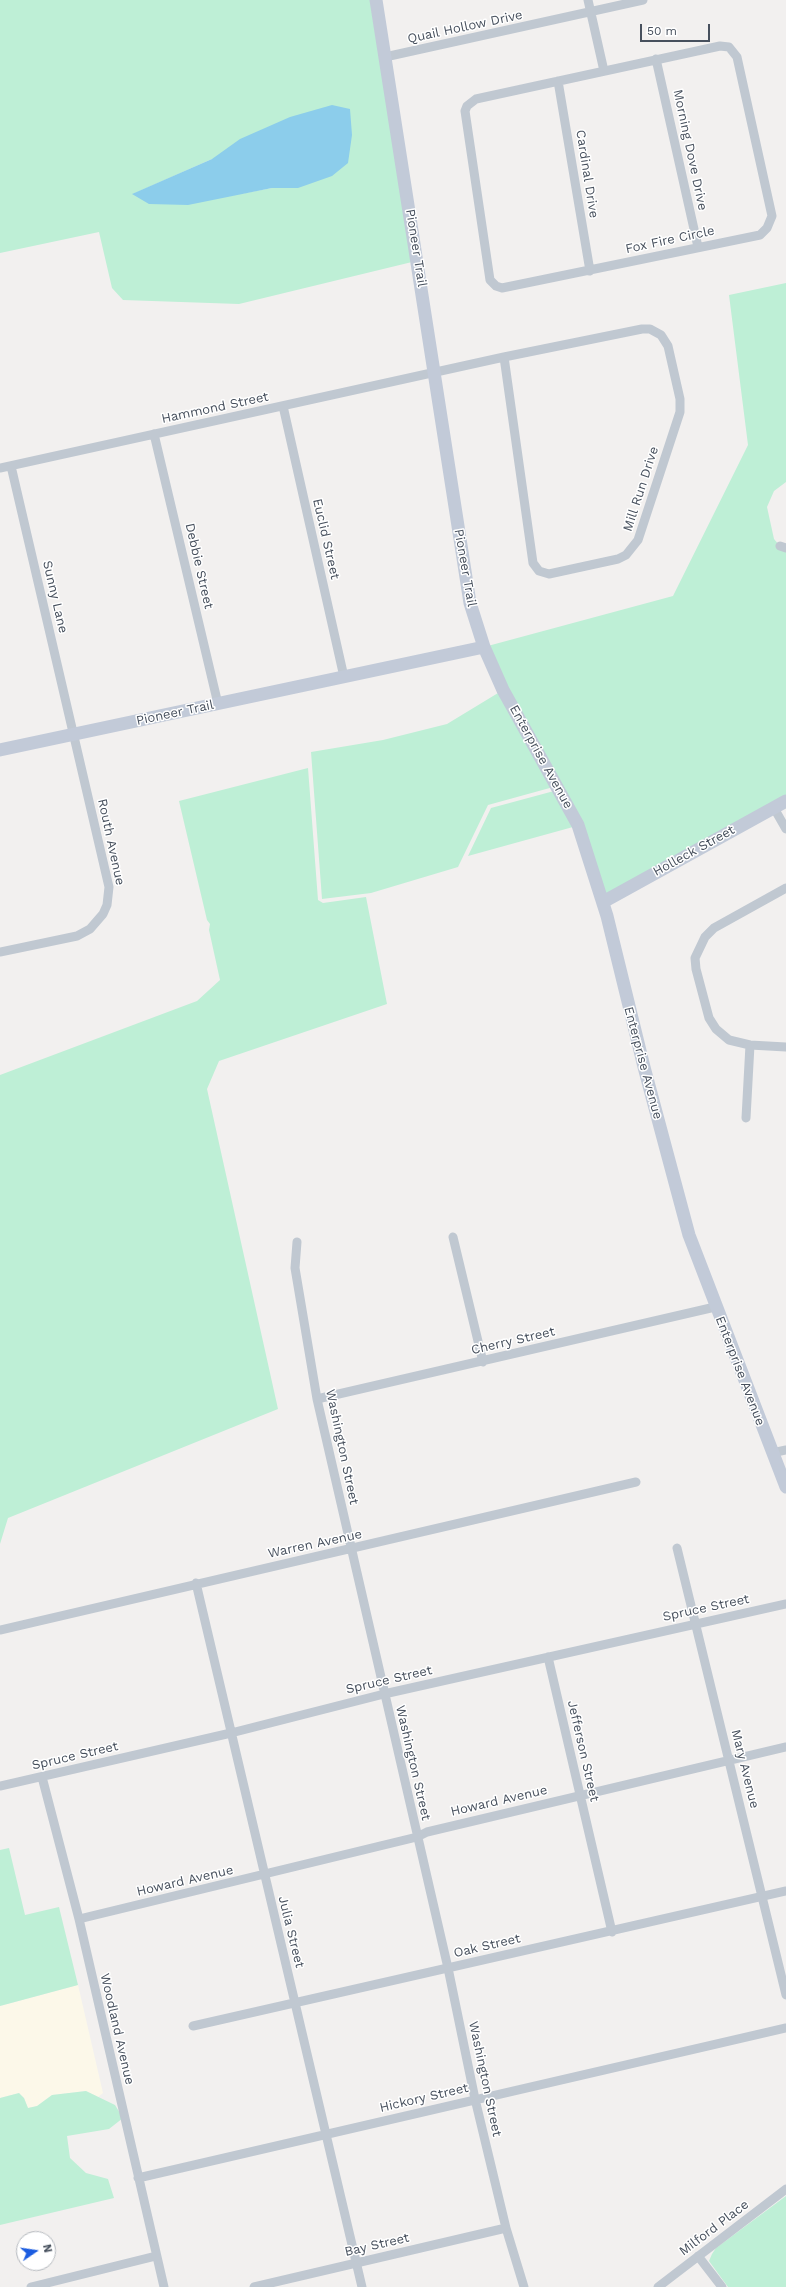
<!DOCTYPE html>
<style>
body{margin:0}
#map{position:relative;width:786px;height:2287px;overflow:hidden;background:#f2f0ef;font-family:"Work Sans",sans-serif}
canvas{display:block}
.north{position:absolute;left:16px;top:2231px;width:40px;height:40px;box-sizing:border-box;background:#fff;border:1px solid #b5b9be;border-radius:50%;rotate:77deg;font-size:11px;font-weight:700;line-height:16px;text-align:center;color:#47505d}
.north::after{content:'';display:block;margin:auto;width:14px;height:18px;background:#1b5ce0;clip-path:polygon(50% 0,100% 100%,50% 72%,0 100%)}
.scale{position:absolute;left:640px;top:24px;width:70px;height:18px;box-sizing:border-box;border:2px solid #47505d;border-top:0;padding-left:5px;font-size:12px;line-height:14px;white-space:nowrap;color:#47505d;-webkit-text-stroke:3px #fff;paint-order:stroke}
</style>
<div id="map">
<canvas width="786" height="2287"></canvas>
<div class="north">N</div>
<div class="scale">50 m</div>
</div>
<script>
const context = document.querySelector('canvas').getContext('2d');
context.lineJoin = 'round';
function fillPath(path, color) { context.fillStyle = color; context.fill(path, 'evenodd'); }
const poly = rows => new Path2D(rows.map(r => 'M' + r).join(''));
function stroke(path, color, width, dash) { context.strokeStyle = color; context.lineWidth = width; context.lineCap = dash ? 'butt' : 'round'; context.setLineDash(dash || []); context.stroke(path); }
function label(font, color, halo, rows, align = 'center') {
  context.font = font + ' "Work Sans",sans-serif'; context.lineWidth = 3; context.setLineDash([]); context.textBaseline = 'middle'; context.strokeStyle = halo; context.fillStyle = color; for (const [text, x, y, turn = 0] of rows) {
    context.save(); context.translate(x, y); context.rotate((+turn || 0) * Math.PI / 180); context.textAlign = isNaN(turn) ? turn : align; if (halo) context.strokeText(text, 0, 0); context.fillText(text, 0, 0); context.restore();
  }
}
fillPath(poly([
 [78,1985,103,2093,98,2097,86,2091,52,2095,37,2106,28,2108,24,2098,19,2093,0,2098,0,2006]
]), '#fcf8e9');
fillPath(poly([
 [0,0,370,0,412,262,239,304,123,300,112,288,99,232,0,253],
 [212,159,298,188,272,188,240,194,133,194],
 [786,283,786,482,774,491,767,507,774,539,780,546,786,548,786,804,603,902,557,786,488,805,458,867,371,893,322,899,311,752,383,740,447,724,503,690,484,647,673,596,748,445,729,295],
 [308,768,318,900,323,903,366,897,387,1004,219,1061,207,1089,278,1409,8,1518,0,1544,0,1075,197,1001,220,980,209,930,210,924,207,920,179,801],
 [554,791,573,827,468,856,491,808],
 [9,1848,25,1915,59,1907,78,1985,0,2006,0,1850],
 [86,2091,115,2105,123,2118,109,2129,67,2136,70,2158,86,2173,108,2179,114,2198,0,2225,0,2098,19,2093,24,2098,28,2108,37,2106,52,2095],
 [786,2196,786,2287,728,2287,709,2261,712,2254,716,2248]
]), '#beefd6');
fillPath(poly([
 [332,105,350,109,352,135,348,163,332,176,298,188,272,188,188,205,149,204,132,194,212,159,240,139,290,117]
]), '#8ccdeb');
stroke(poly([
 [588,0,604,71],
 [720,46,729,47,737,57,772,216,767,228,760,235,502,288,496,286,490,280,465,111,467,106,476,99,720,46],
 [385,57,643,0],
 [656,59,698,247],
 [558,81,590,271],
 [642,329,650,329,661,335,668,346,680,399,680,412,638,540,626,555,618,559,549,574,539,571,533,563,504,357,642,329],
 [283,406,344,677],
 [154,434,218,704],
 [0,468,504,357],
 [780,546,786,548],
 [774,808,786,829],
 [786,888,714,928,705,937,695,958,696,969,709,1018,716,1029,729,1040,750,1045,786,1047],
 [0,952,77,936,90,929,103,914,107,905,109,887,11,466],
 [746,1118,750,1045],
 [453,1237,483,1362],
 [297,1242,295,1268,317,1399,448,1968,475,2099,506,2228,524,2287],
 [317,1399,715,1307],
 [772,1453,786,1450],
 [677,1548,786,1995],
 [196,1583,362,2287],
 [0,1630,636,1482],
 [548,1657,612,1932],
 [42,1777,79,1919,164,2287],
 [0,1786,231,1733,384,1694,786,1604],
 [79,1919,417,1837,427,1832,786,1747],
 [193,2026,786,1891],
 [138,2178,786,2028],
 [698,2256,722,2287],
 [31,2287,156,2256],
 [254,2287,506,2228],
 [658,2287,786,2189]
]), '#c0c8d1', 9);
stroke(poly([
 [376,0,470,603,484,647,503,690,578,825,607,916,644,1067,689,1235,786,1487],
 [0,750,484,647],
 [603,902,786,801]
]), '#c2cad8', 13);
label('13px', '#47505d', '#fff', [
 ["Quail Hollow Drive",465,27,-12],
 ["Morning Dove Drive",690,150,78],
 ["Cardinal Drive",587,174,81],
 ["Fox Fire Circle",670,240,-12],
 ["Pioneer Trail",416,248,81],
 ["Hammond Street",215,408,-12],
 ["Mill Run Drive",641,489,-72],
 ["Euclid Street",326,539,77],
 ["Debbie Street",199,566,77],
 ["Pioneer Trail",465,568,80],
 ["Sunny Lane",55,597,77],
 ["Pioneer Trail",175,713,-12],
 ["Enterprise Avenue",541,757,61],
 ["Routh Avenue",111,842,78],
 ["Holleck Street",694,851,-29],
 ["Enterprise Avenue",643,1063,75],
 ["Cherry Street",513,1341,-13],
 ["Enterprise Avenue",740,1371,69],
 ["Washington Street",342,1447,78],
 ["Warren Avenue",315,1544,-12],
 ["Spruce Street",706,1608,-12],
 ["Spruce Street",389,1680,-13],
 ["Jefferson Street",583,1751,77],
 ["Spruce Street",75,1756,-13],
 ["Washington Street",413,1763,77],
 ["Mary Avenue",745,1769,76],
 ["Howard Avenue",499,1801,-13],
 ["Howard Avenue",185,1881,-13],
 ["Julia Street",291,1932,76],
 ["Oak Street",487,1946,-13],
 ["Woodland Avenue",117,2029,77],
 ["Washington Street",485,2079,78],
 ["Hickory Street",424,2098,-13],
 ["Milford Place",714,2228,-37],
 ["Bay Street",377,2245,-13]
]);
</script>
